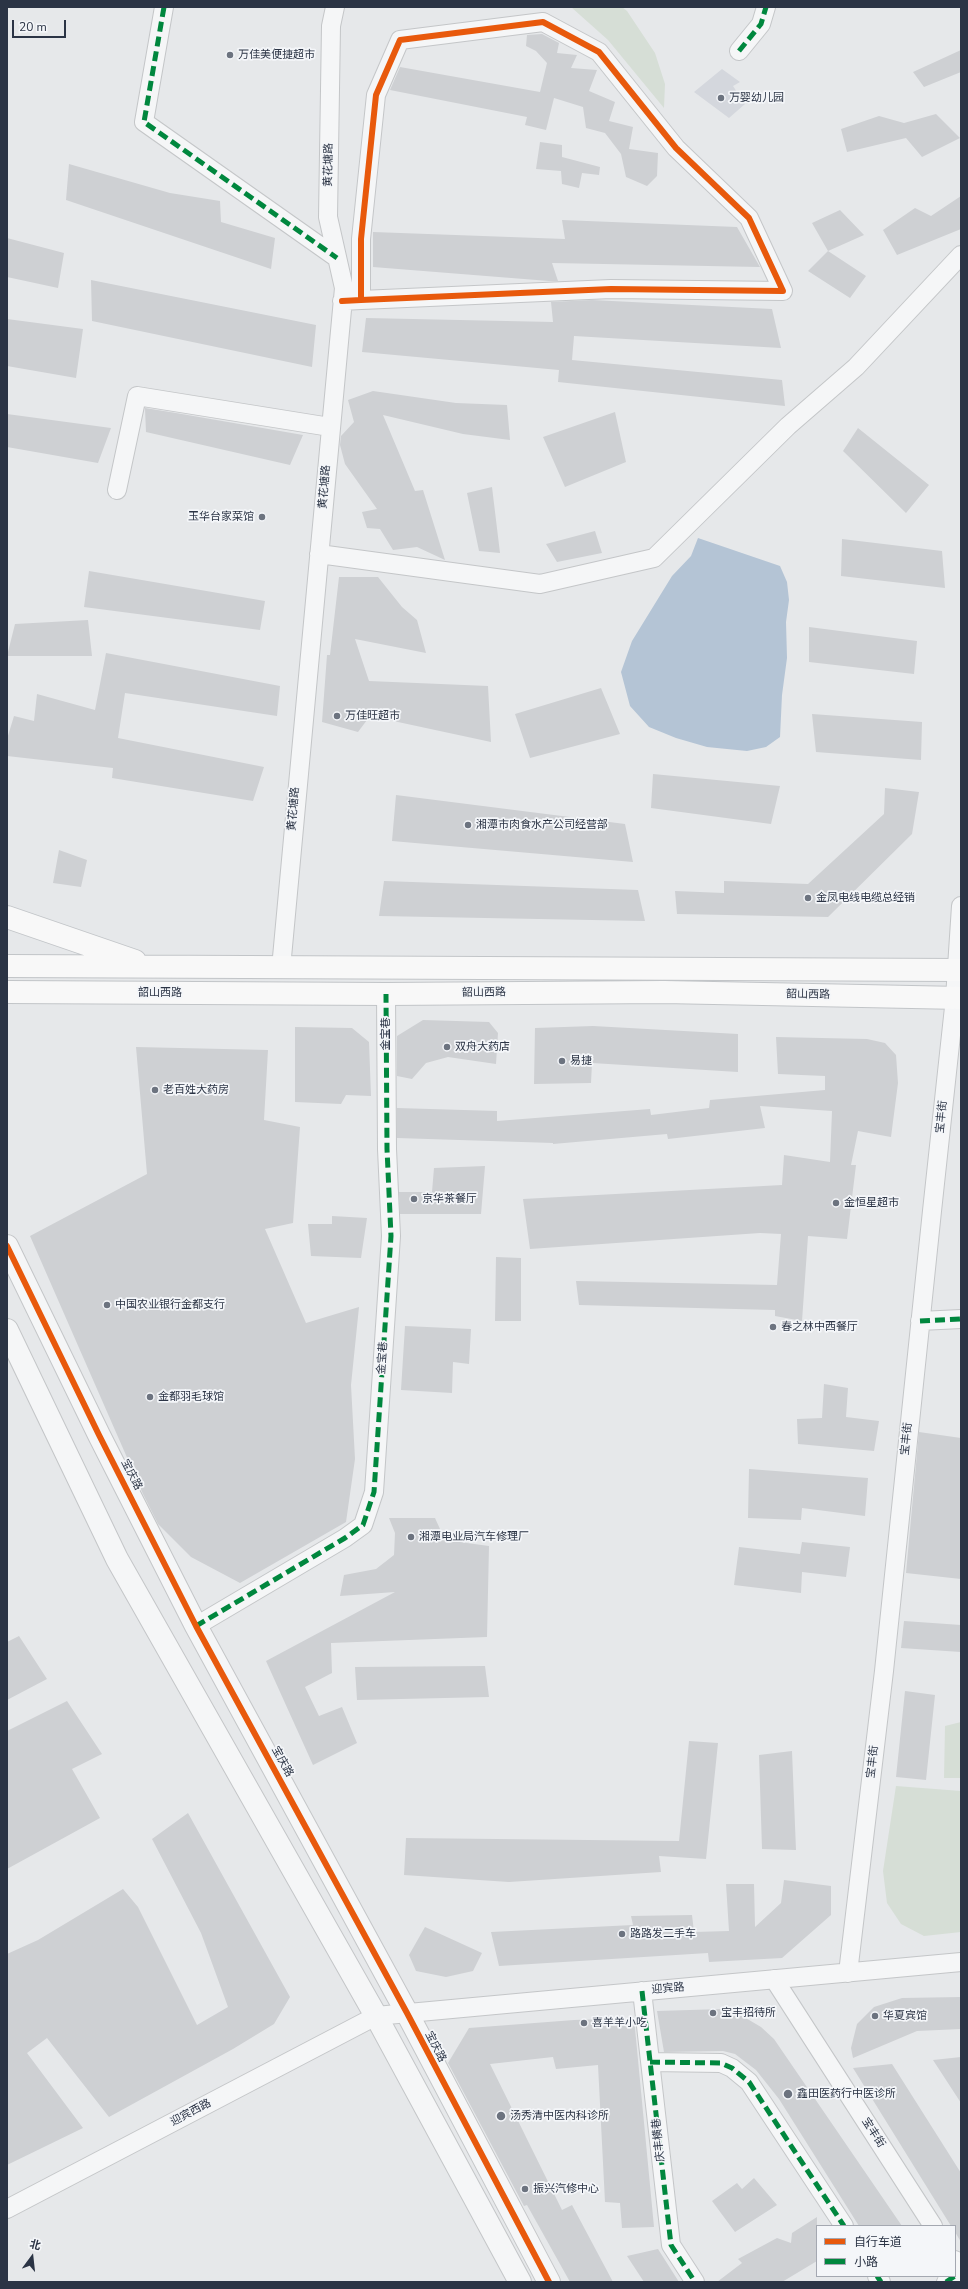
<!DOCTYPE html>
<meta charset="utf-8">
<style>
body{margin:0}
#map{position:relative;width:968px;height:2289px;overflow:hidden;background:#e6e8ea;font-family:"Nunito Sans","Noto Sans SC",sans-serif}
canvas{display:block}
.frame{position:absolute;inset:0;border:8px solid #2b3445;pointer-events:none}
.legend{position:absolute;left:816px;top:2225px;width:140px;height:52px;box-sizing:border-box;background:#f4f6f9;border:1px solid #a4a8b1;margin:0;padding:5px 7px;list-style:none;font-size:12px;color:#2b3445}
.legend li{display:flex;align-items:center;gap:8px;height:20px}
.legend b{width:20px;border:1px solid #a4a8b1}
.north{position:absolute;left:12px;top:2237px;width:40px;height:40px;-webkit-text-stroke:3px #f4f6f9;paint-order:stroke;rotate:15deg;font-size:11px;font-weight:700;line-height:16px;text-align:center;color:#2b3445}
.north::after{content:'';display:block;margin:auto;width:14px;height:18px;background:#2b3445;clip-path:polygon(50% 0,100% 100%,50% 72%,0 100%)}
.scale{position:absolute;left:12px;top:20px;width:54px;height:18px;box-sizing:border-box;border:2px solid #2b3445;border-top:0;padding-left:5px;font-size:12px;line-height:14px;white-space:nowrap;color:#2b3445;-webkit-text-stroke:3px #f4f6f9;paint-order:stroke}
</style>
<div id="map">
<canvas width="968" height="2289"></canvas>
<div class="frame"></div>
<ul class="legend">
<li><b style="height:5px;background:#e8590c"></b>自行车道</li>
<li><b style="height:5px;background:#00873e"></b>小路</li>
</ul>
<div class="north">北</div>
<div class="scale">20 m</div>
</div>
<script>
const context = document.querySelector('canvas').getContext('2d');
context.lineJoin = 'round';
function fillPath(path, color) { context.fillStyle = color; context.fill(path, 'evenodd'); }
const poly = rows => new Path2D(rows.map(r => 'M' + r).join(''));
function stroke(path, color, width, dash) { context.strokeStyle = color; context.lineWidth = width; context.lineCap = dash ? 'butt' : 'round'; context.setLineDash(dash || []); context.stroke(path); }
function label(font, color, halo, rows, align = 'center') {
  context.font = font + ' "Nunito Sans","Noto Sans SC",sans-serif'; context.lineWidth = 3.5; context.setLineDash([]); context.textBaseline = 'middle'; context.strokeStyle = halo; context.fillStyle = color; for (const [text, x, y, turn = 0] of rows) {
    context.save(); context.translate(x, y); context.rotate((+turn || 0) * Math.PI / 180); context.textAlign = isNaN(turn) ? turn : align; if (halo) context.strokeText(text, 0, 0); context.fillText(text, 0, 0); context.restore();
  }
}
fillPath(poly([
 [722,69,740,82,733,86,745,104,729,118,694,92]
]), '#d4d7dd');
fillPath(poly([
 [571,7,622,7,627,11,655,53,665,84,664,108,608,40],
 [961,1722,961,1778,944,1778,945,1726],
 [896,1786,961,1791,961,1932,924,1936,901,1924,887,1903,883,1871]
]), '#d6ded6');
fillPath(poly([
 [698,538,780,566,787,582,789,600,786,622,787,658,782,695,780,737,766,747,747,751,707,747,676,738,649,727,630,706,621,672,632,641,672,576,691,556]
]), '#b4c4d5');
fillPath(poly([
 [542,34,559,43,557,53,577,55,571,68,597,70,589,91,615,102,609,121,633,127,629,149,658,153,657,176,647,186,626,177,621,154,605,133,586,128,583,107,554,98,546,130,525,125,527,117,390,90,400,67,540,92,547,63,536,51,526,46,527,35],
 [961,50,961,72,924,87,913,72],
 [936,114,960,138,922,157,906,138,847,152,841,129,879,116,904,123],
 [540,142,562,145,562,157,600,167,599,175,582,173,579,188,562,184,561,171,536,169],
 [69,164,170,193,220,201,221,222,275,238,271,269,66,200],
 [961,196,961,229,897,255,883,230,915,208,931,216],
 [840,210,864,235,828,251,812,223],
 [562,220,737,227,760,267,552,263,558,281,549,281,373,267,373,232,565,239],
 [7,238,64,253,58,288,7,277],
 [828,251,866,276,850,298,808,271],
 [91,280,316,325,312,367,92,321],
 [592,300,772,309,781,348,574,336,572,360,782,380,785,406,558,382,559,370,362,352,366,318,553,322,551,302],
 [7,319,83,329,76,378,7,366],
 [373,391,456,403,507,405,510,440,463,434,383,415,415,491,423,490,445,560,417,547,393,550,380,529,367,528,362,512,377,509,345,464,340,445,341,436,354,422,348,400],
 [145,408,176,413,303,435,290,465,146,432],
 [615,412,626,462,565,487,543,437],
 [7,414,111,428,98,463,7,447],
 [858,428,929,485,906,513,843,451],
 [492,487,500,553,479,551,467,493],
 [595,531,602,553,557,562,546,544],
 [842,539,942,551,945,588,841,576],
 [89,571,265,601,260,630,84,607],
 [339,577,378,577,402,607,417,620,426,653,355,639,369,681,488,686,491,742,370,716,358,732,322,722,327,655,330,655],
 [88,620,92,656,7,656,15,624],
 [809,627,917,641,914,674,809,662],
 [106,653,280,686,277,716,125,693,118,738,264,767,253,801,112,778,113,768,7,756,7,739,14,716,34,721,37,694,95,710],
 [601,688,620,734,530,758,515,714],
 [812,714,922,722,921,760,816,752],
 [653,774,780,786,771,824,651,808],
 [885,788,919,792,912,834,828,917,677,914,675,891,724,893,724,881,808,884,884,814],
 [396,795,625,824,633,862,392,841],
 [59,850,87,860,81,887,53,883],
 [384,881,638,890,645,921,379,916],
 [423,1020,489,1022,498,1033,496,1064,448,1057,426,1063,412,1079,397,1076,397,1036],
 [593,1026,738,1034,738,1072,592,1063,591,1083,534,1084,535,1028],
 [295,1027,352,1028,369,1042,371,1096,346,1095,341,1104,295,1102],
 [776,1037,867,1039,885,1043,896,1055,898,1083,891,1137,858,1131,851,1165,856,1165,847,1239,808,1236,802,1321,775,1316,775,1310,579,1305,576,1281,777,1285,781,1234,760,1233,530,1249,523,1199,782,1185,784,1155,830,1162,832,1111,760,1106,765,1128,668,1139,667,1134,553,1144,553,1143,397,1138,397,1108,497,1111,497,1121,650,1109,651,1115,709,1108,710,1100,825,1090,825,1076,778,1074],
 [136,1047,268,1050,264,1120,300,1127,293,1223,265,1229,306,1323,359,1307,351,1385,355,1459,346,1522,240,1583,191,1557,158,1524,143,1494,30,1236,147,1174],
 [485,1166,481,1214,400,1214,399,1192,432,1192,434,1168],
 [332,1216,367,1218,361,1258,311,1256,308,1224,332,1224],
 [496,1257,521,1258,521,1321,495,1321],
 [405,1326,471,1329,469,1364,453,1362,452,1393,401,1390],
 [824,1384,848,1388,846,1417,879,1421,874,1451,798,1444,797,1419,822,1418],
 [919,1432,961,1438,961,1579,906,1573],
 [749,1469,868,1478,865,1516,802,1508,801,1520,748,1518],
 [389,1518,435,1518,445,1540,489,1546,487,1637,331,1643,332,1673,305,1687,319,1716,342,1707,357,1743,313,1765,266,1661,395,1592,340,1596,344,1575,376,1569,394,1555,395,1533],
 [802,1542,850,1547,846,1577,802,1572,801,1593,734,1585,739,1547,800,1554],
 [904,1621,961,1625,961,1652,901,1648],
 [19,1636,47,1679,7,1700,7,1642],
 [485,1666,489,1697,357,1700,355,1667],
 [905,1691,935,1695,926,1780,896,1777],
 [67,1701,102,1754,72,1769,100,1818,7,1869,7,1731],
 [689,1741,718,1743,706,1859,659,1856,661,1872,509,1882,404,1875,406,1838,679,1841],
 [792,1751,796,1850,762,1849,759,1755],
 [188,1813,290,1997,274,2024,233,2049,109,2117,47,2038,27,2053,83,2128,7,2165,7,1954,38,1940,123,1889,138,1907,197,2025,228,2007,201,1933,152,1839],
 [784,1880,831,1886,831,1915,782,1958,709,1962,708,1953,499,1966,491,1932,633,1925,631,1916,692,1915,694,1932,729,1931,726,1884,754,1884,755,1927,781,1903],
 [425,1927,482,1953,473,1971,446,1977,416,1971,409,1955],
 [961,1997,961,2029,917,2031,853,2058,851,2048,857,2024,874,2007,902,1998],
 [723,2009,744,2017,761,2027,774,2039,902,2226,859,2226,779,2099,756,2070,735,2054,723,2051,664,2052,657,2011],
 [634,2018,654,2227,622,2228,620,2203,605,2202,598,2065,556,2069,553,2057,490,2064,562,2210,572,2205,613,2282,570,2282,527,2205,524,2206,448,2063,469,2028,574,2020],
 [961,2057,961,2103,933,2060],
 [892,2064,961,2173,961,2242,955,2232,955,2226,951,2226,853,2068],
 [754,2178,777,2205,735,2232,712,2201,737,2183,742,2189],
 [817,2217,817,2261,782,2282,717,2282,742,2263,738,2259,777,2238,791,2243,792,2233],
 [658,2249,679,2282,644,2282,627,2256]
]), '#ced0d3');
const minor = poly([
 [164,7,144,122,337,258],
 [739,51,761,24,766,7],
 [342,301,361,300,611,289,783,291,749,218,676,148,599,52,543,22,400,40,376,95,361,239,361,300],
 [117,490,137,396,330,427],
 [319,554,540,584,654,558,788,426,856,367,961,255],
 [281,968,344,288,328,217,331,26,335,7],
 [920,1321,961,1319],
 [196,1626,345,1538,363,1525,374,1492,391,1236,387,1149,386,994],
 [848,1973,884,1671,932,1211,955,998,961,906],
 [774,1979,933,2226],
 [642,1991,671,2245,695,2282],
 [650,2062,721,2063,732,2068,749,2082,844,2226],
 [7,2209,376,2016,961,1962],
 [955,2260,961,2269],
 [877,2276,881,2282],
 [946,2282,955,2276]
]);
const tertiary = poly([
 [7,1246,99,1435,196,1626,407,2013,549,2282],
 [7,1330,117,1559,376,2016,520,2282]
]);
const primary = poly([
 [7,917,135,961],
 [7,966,961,970],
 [7,992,386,994,664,992,961,998]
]);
stroke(minor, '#c4c6c8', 20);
stroke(tertiary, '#c4c6c8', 24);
stroke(primary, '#c2c5c8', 24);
stroke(minor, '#f5f6f7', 18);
stroke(tertiary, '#f5f6f7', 22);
stroke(primary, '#f8f8f8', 22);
stroke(poly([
 [164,7,144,122,337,258],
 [739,51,761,24,766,7],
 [920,1321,961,1319],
 [196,1626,345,1538,363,1525,374,1492,391,1236,387,1149,386,994],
 [642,1991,671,2245,695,2282],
 [650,2062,721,2063,732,2068,749,2082,844,2226],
 [877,2276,881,2282],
 [946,2282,955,2276]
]), '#00873e', 5, [10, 5]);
stroke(poly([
 [342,301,361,300,611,289,783,291,749,218,676,148,599,52,543,22,400,40,376,95,361,239,361,300],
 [7,1246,99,1435,196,1626,407,2013,549,2282]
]), '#e8590c', 6);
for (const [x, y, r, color] of [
 [230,55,4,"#6c737f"],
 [721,98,4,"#6c737f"],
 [262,517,4,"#6c737f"],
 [337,716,4,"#6c737f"],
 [468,825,4,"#6c737f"],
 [808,898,4,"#6c737f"],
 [447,1047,4,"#6c737f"],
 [562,1061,4,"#6c737f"],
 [155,1090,4,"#6c737f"],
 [414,1199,4,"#6c737f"],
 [836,1203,4,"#6c737f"],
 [107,1305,4,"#6c737f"],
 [773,1327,4,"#6c737f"],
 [150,1397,4,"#6c737f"],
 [411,1537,4,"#6c737f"],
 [622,1934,4,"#6c737f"],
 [713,2013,4,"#6c737f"],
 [875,2016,4,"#6c737f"],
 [584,2023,4,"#6c737f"],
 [788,2094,5,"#6c737f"],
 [501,2116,5,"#6c737f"],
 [525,2189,4,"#6c737f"]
]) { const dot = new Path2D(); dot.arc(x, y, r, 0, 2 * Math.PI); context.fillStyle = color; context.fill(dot); stroke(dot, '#f4f6f9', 1.5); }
label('11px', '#2b3445', '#f4f6f9', [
 ["万佳美便捷超市",238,55],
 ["万婴幼儿园",729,98],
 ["玉华台家菜馆",254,517,"right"],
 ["万佳旺超市",345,716],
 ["湘潭市肉食水产公司经营部",476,825],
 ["金凤电线电缆总经销",816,898],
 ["双舟大药店",455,1047],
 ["易捷",570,1061],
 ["老百姓大药房",163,1090],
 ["京华茶餐厅",422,1199],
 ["金恒星超市",844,1203],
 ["中国农业银行金都支行",115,1305],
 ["春之林中西餐厅",781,1327],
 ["金都羽毛球馆",158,1397],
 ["湘潭电业局汽车修理厂",419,1537],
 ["路路发二手车",630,1934],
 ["宝丰招待所",721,2013],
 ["华夏宾馆",883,2016],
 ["喜羊羊小吃",592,2023],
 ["鑫田医药行中医诊所",797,2094],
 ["汤秀清中医内科诊所",510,2116],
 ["振兴汽修中心",533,2189]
], 'left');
label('11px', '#2b3445', '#f4f6f9', [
 ["黄花塘路",329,165,-89],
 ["黄花塘路",325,487,-85],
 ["黄花塘路",294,809,-85],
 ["韶山西路",160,993],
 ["韶山西路",484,993,-1],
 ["韶山西路",808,995,1],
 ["金宝巷",386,1034,-90],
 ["宝丰街",942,1117,-84],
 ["金宝巷",383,1358,-86],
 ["宝丰街",907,1439,-84],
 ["宝庆路",131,1475,63],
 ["宝庆路",282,1762,61],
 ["宝丰街",873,1762,-83],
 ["迎宾路",668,1989,-5],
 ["宝庆路",435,2047,63],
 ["迎宾西路",191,2113,-28],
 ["宝丰街",873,2133,57],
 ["庆丰横巷",659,2140,-96]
]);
</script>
